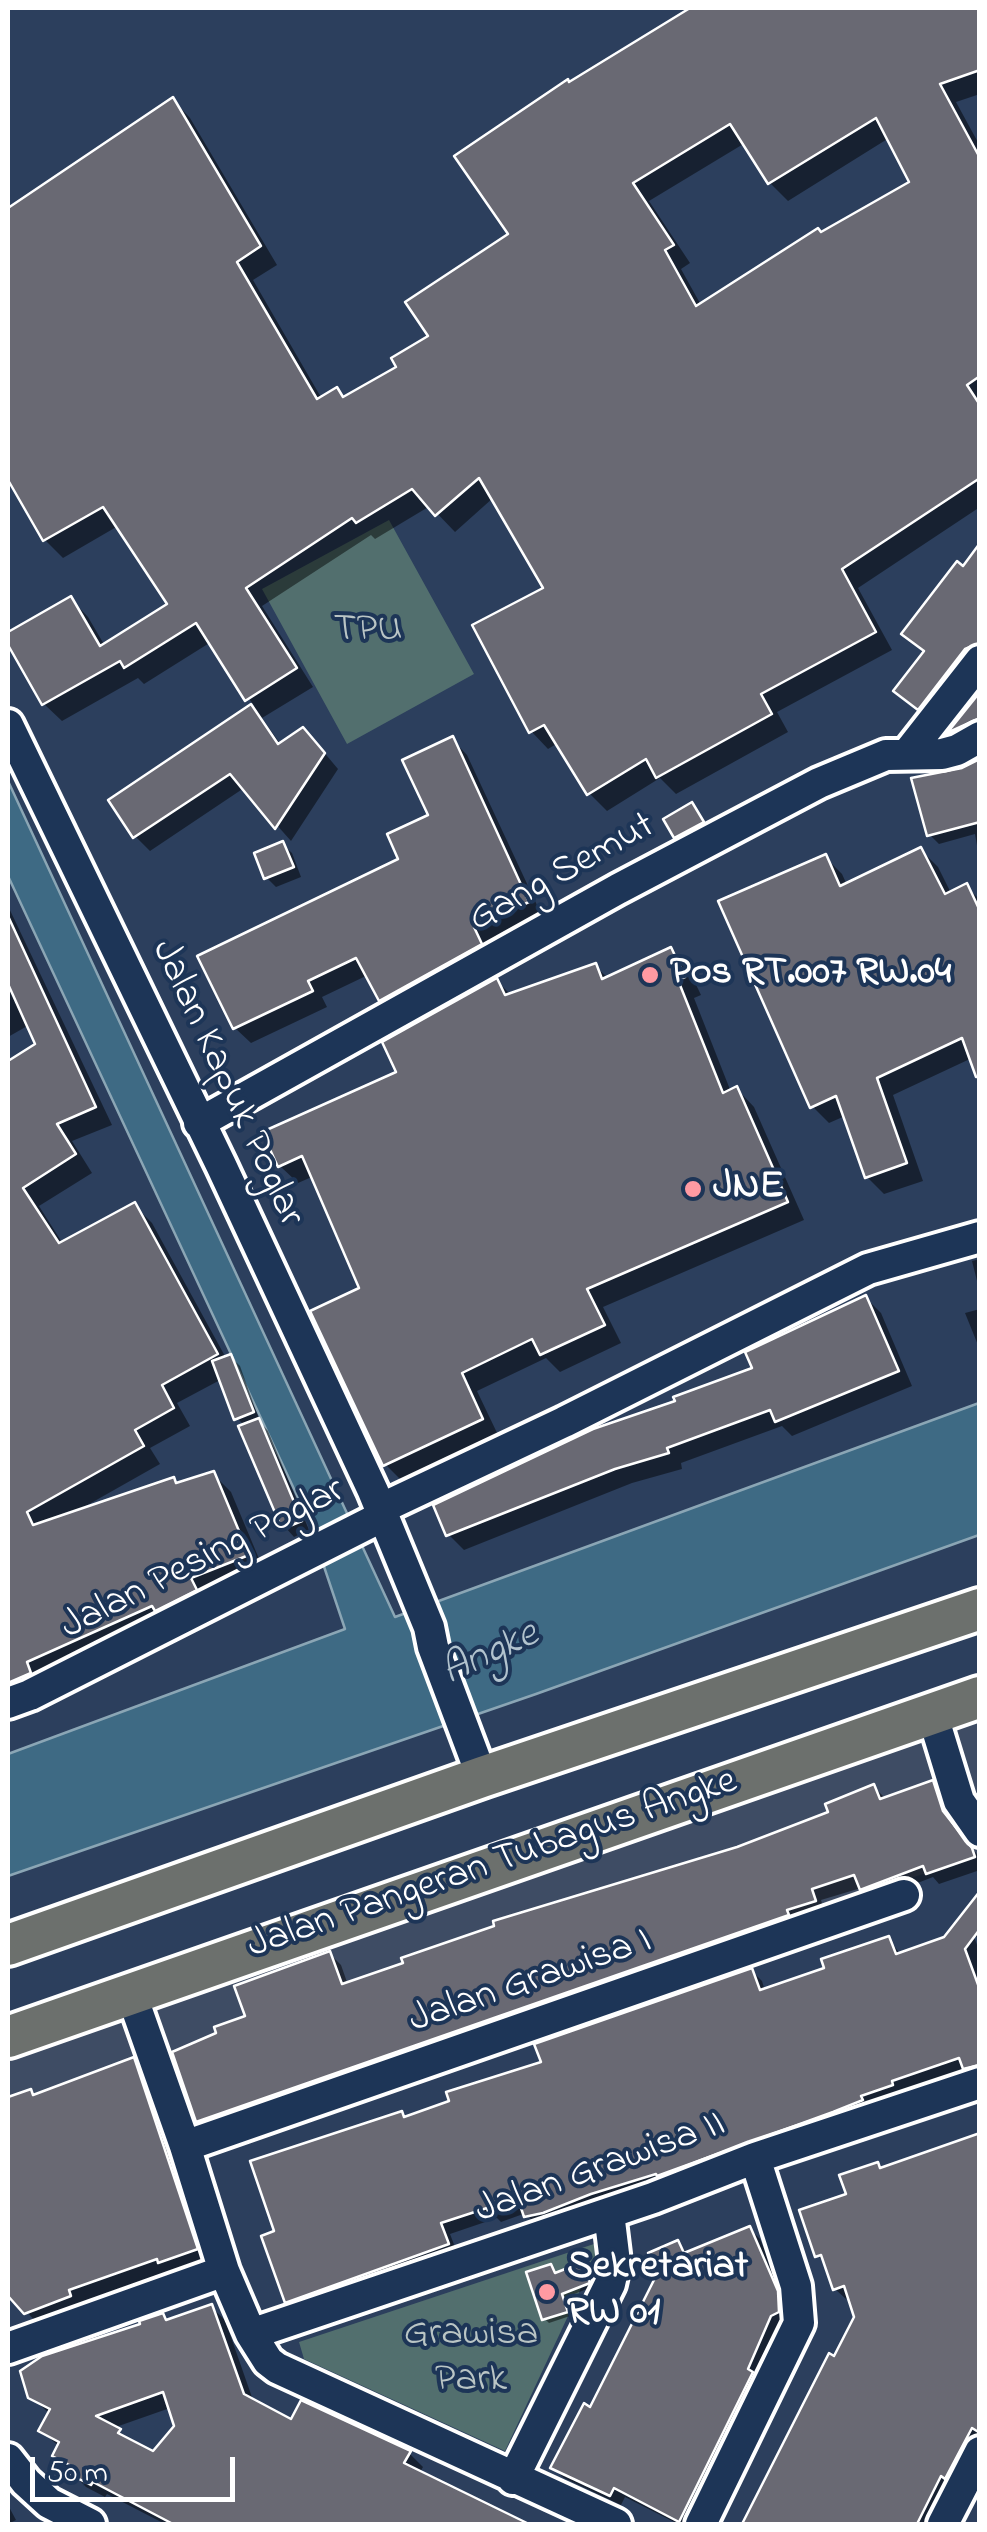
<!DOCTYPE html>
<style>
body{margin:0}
#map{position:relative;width:987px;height:2532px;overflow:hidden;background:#2c3f5d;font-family:"Indie Flower",sans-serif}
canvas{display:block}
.frame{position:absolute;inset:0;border:10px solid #fff;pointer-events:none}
.scale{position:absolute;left:30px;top:2457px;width:205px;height:45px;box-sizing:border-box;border:5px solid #fff;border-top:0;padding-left:12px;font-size:30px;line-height:35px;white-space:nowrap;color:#fff;-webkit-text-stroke:8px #1d3557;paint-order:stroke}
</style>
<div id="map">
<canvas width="987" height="2532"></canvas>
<div class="frame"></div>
<div class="scale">50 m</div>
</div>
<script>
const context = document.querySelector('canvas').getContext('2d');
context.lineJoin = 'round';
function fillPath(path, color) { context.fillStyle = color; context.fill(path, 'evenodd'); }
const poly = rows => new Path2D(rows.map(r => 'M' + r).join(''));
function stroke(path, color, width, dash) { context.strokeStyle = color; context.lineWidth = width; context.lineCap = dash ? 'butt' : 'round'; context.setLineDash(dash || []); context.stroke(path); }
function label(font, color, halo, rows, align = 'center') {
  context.font = font + ' "Indie Flower",sans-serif'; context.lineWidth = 8; context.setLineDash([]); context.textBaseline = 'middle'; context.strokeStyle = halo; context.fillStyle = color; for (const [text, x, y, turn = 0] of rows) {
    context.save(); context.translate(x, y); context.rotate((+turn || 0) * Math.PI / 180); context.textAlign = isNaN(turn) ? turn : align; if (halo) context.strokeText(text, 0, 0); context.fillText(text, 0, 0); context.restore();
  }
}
fillPath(poly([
 [979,1717,979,1857,904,1880,8,2200,8,2057]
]), '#3e4c64');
fillPath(poly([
 [389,520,474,674,347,744,262,589],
 [603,2241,505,2451,304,2359,299,2342]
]), '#526f6e');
const water = poly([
 [8,781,395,1617,979,1403,979,1535,536,1694,8,1876,8,1754,345,1629,308,1519,8,876,8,781]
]);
fillPath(water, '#3e6a84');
stroke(water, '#8ba6b5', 2.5);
fillPath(poly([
 [695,8,980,8,980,94,956,102,980,146,980,507,858,588,892,650,777,712,788,732,676,794,660,778,607,811,589,793,558,743,548,749,531,731,547,589,493,498,455,532,430,506,375,539,371,535,262,606,313,687,262,718,281,745,317,744,338,769,291,841,244,788,150,851,135,836,112,801,254,706,211,642,144,684,138,678,62,721,44,704,8,640,8,635,71,599,88,617,105,646,170,605,118,526,63,558,45,540,8,475,8,211,173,100,190,118,277,265,253,280,322,399,337,391,345,399,400,368,431,337,511,235,570,84],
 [889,138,913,183,701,305,681,269,690,263,649,201,745,143,770,183,788,201],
 [980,548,980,674,936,726,896,691,925,654,904,634,964,570],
 [980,696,980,744,967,750,950,733],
 [452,739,467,755,543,918,488,942,495,959,397,1015,381,999,368,975,322,997,327,1007,251,1043,235,1028,401,860,431,816],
 [980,764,980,863,975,834,939,844,930,835],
 [692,805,712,832,685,846,676,837],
 [282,844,292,853,301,877,276,887,267,878],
 [921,850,938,867,951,893,966,886,980,900,980,1081,972,1058,893,1095,923,1181,884,1194,867,1177,845,1116,829,1123,812,1106,825,857,842,874,847,885],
 [8,906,112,1125,72,1141,92,1173,39,1206,63,1244,134,1205,152,1223,226,1358,231,1357,240,1366,260,1422,268,1431,309,1530,294,1537,285,1527,245,1426,237,1418,222,1379,177,1403,190,1426,150,1448,160,1464,84,1507,85,1510,174,1480,178,1485,213,1474,231,1492,265,1573,8,1697,8,1064,38,1045,29,1025,8,1037],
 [670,950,688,968,701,995,694,998,731,1092,737,1089,754,1107,804,1220,603,1307,621,1343,560,1372,546,1358,477,1391,499,1437,403,1482,385,1464,362,1290,314,1176,298,1183,280,1166,400,1073,497,981,511,995,595,966,608,978],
 [980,1259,980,1293,972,1261],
 [866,1298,881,1313,912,1386,792,1436,782,1426,681,1463,682,1469,632,1483,464,1550,448,1534,755,1370],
 [980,1309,980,1350,965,1313],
 [932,1783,944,1794,954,1825,980,1858,980,1870,939,1884,933,1877,874,1900,861,1888,821,1900,825,1913,210,2132,199,2121,248,2018,330,1954,341,1965,348,1985,737,1850,832,1814,874,1787,886,1799],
 [980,1895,980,1940,973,1934,980,1953,980,2077,976,2078,967,2069,901,2092,902,2096,537,2227,526,2213,501,2222,497,2218,450,2234,458,2255,298,2312,287,2301,278,2233,406,2119,544,2063,752,1971,762,1981,765,1991,827,1969,888,1938,901,1955,946,1939],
 [133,2060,146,2073,209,2262,173,2275,170,2271,80,2303,82,2309,39,2325,8,2292,8,2100,30,2092,35,2097],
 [980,2133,980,2443,933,2524,746,2524,830,2357,835,2359,857,2317,850,2298,846,2299,835,2289,826,2264,818,2256,849,2196,877,2165,883,2170],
 [750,2229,760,2239,787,2304,789,2323,693,2524,678,2524,625,2497,621,2505,564,2478,553,2468,591,2410,678,2243,688,2254],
 [583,2265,592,2287,564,2298,570,2316,549,2323,545,2319,551,2266,556,2275],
 [211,2307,225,2320,254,2403,292,2423,409,2453,423,2467,419,2474,523,2524,165,2524,107,2494,105,2497,86,2487,55,2456,60,2447,41,2431,50,2414,30,2396,163,2316,169,2322],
 [170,2408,177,2427,153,2455,113,2428],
 [8,2505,16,2520,8,2524]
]), '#0007');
const building = poly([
 [690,8,980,8,980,70,940,84,980,158,980,376,967,385,980,405,980,478,842,569,876,632,761,694,772,714,656,778,646,759,587,795,544,725,529,733,472,625,543,588,479,478,435,516,412,489,356,523,352,518,246,588,297,668,245,701,196,623,124,668,120,661,42,705,8,645,8,632,71,596,100,646,167,604,103,507,43,541,8,480,8,208,173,97,261,246,237,262,317,399,337,387,343,397,396,367,391,358,428,336,405,302,508,234,454,156,568,79,569,82,690,8],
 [876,118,909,182,821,232,818,228,696,306,665,250,674,245,633,183,730,124,768,184,876,118],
 [980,543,980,643,965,649,918,710,893,691,924,651,901,634,957,561,963,566,980,543],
 [980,692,980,718,947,733,980,692],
 [251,704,278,744,303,727,325,753,275,829,230,774,133,838,108,800,251,704],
 [453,736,529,902,474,927,482,944,379,1001,356,958,308,981,313,991,233,1029,197,956,398,859,387,834,428,815,402,760,453,736],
 [980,759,980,822,927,836,911,778,962,768,980,759],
 [692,802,704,822,674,838,663,819,692,802],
 [283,841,294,867,264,879,254,853,283,841],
 [921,847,945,894,967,883,980,911,980,1077,976,1077,962,1038,877,1078,907,1163,865,1178,836,1096,810,1108,718,901,826,854,840,886,921,847],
 [8,916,96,1107,57,1124,76,1154,23,1188,59,1243,135,1202,218,1354,162,1385,174,1408,135,1430,144,1446,27,1512,33,1525,174,1477,176,1483,214,1471,249,1555,191,1578,197,1590,155,1611,152,1606,27,1662,31,1673,8,1683,8,1061,35,1044,8,984,8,916],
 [671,947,685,977,678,980,723,1093,737,1086,788,1202,587,1289,605,1325,540,1355,532,1339,462,1373,483,1419,383,1466,310,1311,359,1288,302,1156,278,1167,262,1132,396,1072,382,1042,497,978,505,995,596,963,602,979,671,947],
 [866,1295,899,1371,775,1422,770,1410,667,1448,669,1453,615,1469,446,1536,433,1505,593,1429,675,1401,673,1397,752,1368,745,1352,866,1295],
 [231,1354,254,1412,234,1420,212,1361,231,1354],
 [259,1418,302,1521,282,1529,238,1426,259,1418],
 [933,1780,943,1811,972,1848,975,1857,926,1874,923,1866,860,1890,854,1875,812,1889,816,1901,787,1910,789,1915,196,2122,172,2052,216,2033,214,2027,245,2016,234,1986,330,1951,342,1984,403,1963,401,1958,494,1926,493,1921,737,1847,828,1812,825,1804,874,1784,880,1799,933,1780],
 [980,1891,980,1929,965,1949,980,1990,980,2065,963,2069,959,2058,892,2081,893,2085,861,2096,863,2100,833,2112,657,2176,656,2174,591,2194,543,2213,524,2217,519,2202,488,2212,487,2208,441,2223,449,2244,285,2303,261,2236,274,2231,250,2161,402,2111,404,2117,449,2101,446,2092,541,2062,534,2044,752,1968,760,1990,824,1968,821,1959,889,1936,896,1954,944,1937,980,1891],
 [134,2057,198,2249,158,2263,157,2259,69,2290,71,2296,24,2314,8,2296,8,2097,31,2089,33,2095,134,2057],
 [980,2133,980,2433,972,2428,945,2479,941,2476,917,2524,742,2524,829,2353,834,2356,854,2317,844,2286,833,2290,821,2255,815,2257,799,2210,846,2194,839,2175,878,2162,880,2168,980,2133],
 [750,2226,778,2291,779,2312,771,2316,748,2369,753,2372,679,2522,614,2488,610,2496,550,2468,584,2403,590,2407,657,2274,648,2253,678,2240,684,2253,750,2226],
 [583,2262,590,2283,562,2294,568,2312,542,2320,526,2272,551,2264,555,2273,583,2262],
 [212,2304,244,2394,291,2419,301,2400,411,2451,404,2463,529,2524,173,2524,93,2482,91,2485,69,2474,73,2467,52,2456,59,2442,38,2431,50,2409,28,2398,20,2371,42,2356,140,2324,139,2321,163,2313,166,2320,212,2304],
 [163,2392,174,2426,153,2451,118,2433,121,2429,96,2416,163,2392]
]);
fillPath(building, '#696973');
stroke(building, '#fff', 2.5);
const minor = poly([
 [8,725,221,1165,373,1491,429,1627,433,1647,482,1777],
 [907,754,980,661],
 [199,1123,618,889,819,783,886,755,942,754,957,750,980,737],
 [380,1509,564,1422,868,1269,980,1237],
 [8,1703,30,1695,383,1516],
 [932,1713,959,1801,980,1831],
 [131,1993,185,2146,224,2271,251,2334,268,2361,277,2368,616,2524],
 [185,2146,904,1895],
 [251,2334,653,2198,755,2158,980,2083],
 [8,2348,224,2271],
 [8,2459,26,2482,49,2503,90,2524],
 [513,2479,610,2284,615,2262,609,2213],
 [701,2524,799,2323,796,2286,755,2158],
 [943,2524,980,2452]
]);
const major = poly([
 [8,1945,482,1777,980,1609],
 [8,2037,980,1697]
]);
stroke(minor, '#fff', 38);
stroke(major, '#fff', 48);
stroke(minor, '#1d3557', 30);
stroke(major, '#6c706d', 40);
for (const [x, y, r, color] of [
 [650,975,10,"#ff9aa2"],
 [693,1189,10,"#ff9aa2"],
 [547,2292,10,"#ff9aa2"]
]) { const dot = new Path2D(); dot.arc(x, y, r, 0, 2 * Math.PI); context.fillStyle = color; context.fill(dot); stroke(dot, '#1d3557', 4); }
label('40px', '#bac5c5', '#1d3557', [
 ["TPU",368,632],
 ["Grawisa",471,2336],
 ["Park",471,2382]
]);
label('40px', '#fff', '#1d3557', [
 ["Gang Semut",563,875,-29],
 ["Jalan Kapuk Poglar",225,1084,65],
 ["Jalan Pesing Poglar",204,1561,-27],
 ["Jalan Pangeran Tubagus Angke",493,1866,-19],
 ["Jalan Grawisa I",531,1983,-19],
 ["Jalan Grawisa II",601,2170,-20]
]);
label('bold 40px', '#fff', '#1d3557', [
 ["Pos RT.007 RW.04",670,975],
 ["JNE",713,1189],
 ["Sekretariat",567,2269],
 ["RW 01",567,2315]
], 'left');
label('italic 42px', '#b2c3ce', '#1d3557', [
 ["Angke",491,1656,-25]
]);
</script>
